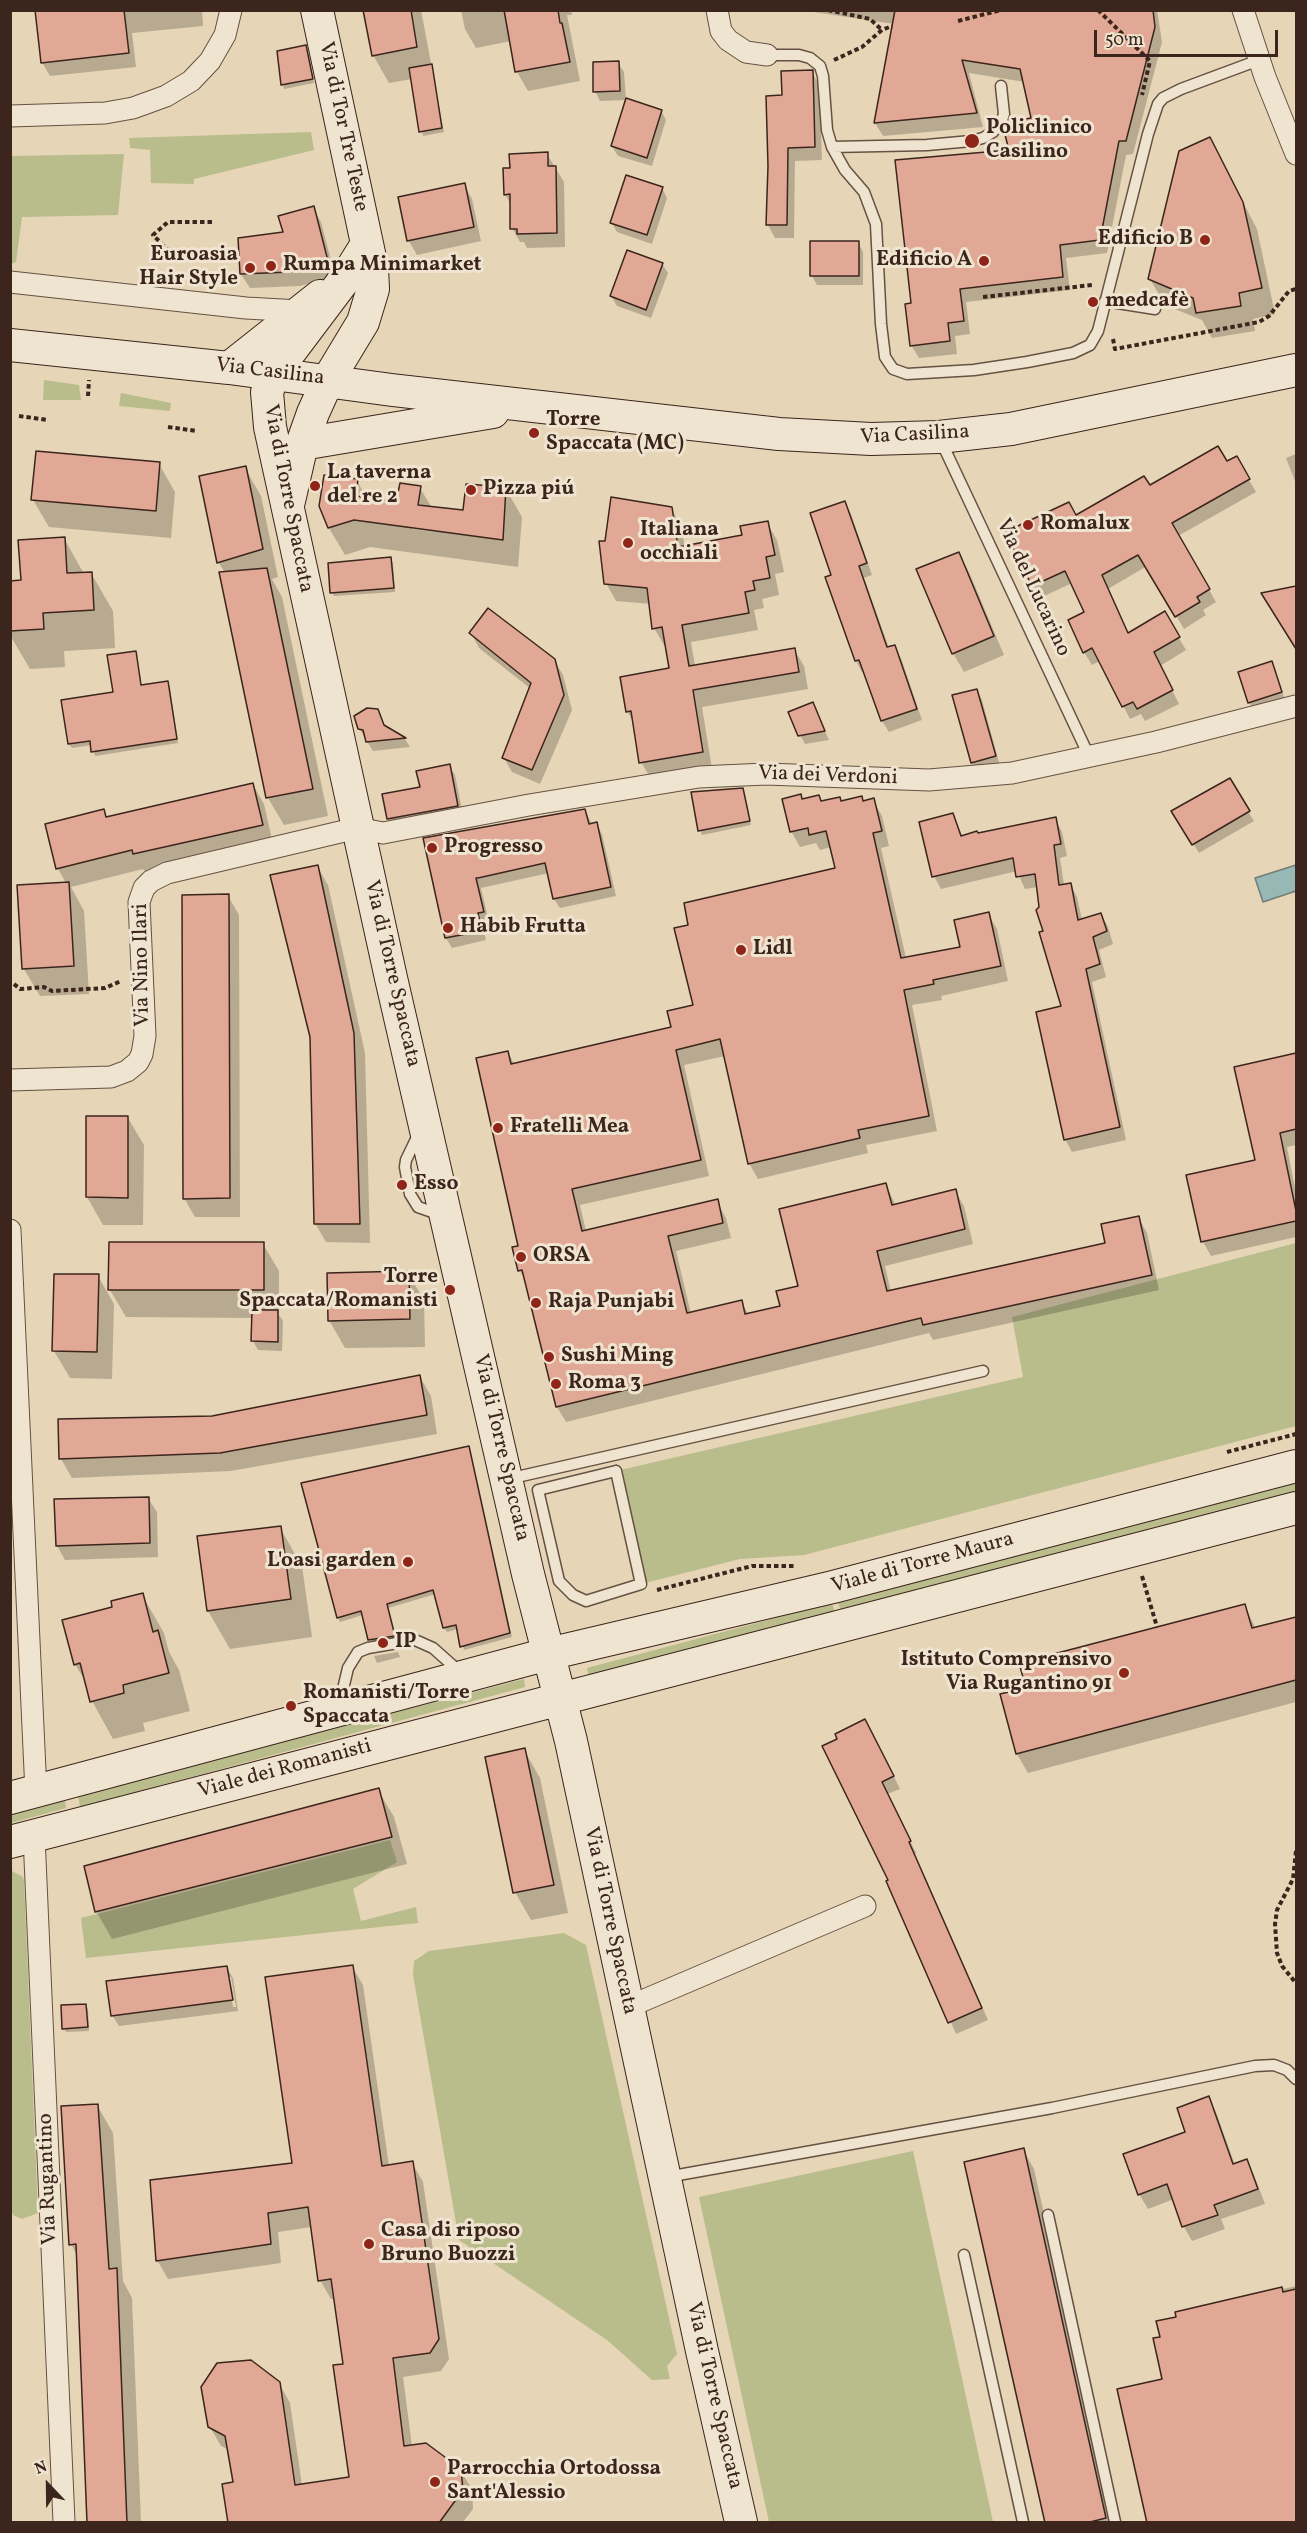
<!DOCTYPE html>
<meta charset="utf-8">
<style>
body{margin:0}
#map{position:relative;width:1307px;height:2533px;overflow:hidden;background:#e6d5b6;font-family:Vollkorn,serif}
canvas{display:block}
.frame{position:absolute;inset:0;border:12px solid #3c251c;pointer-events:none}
.north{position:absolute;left:18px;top:2455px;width:60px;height:60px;-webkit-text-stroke:4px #efe4d0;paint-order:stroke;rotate:338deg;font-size:16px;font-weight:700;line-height:24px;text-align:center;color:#3c251c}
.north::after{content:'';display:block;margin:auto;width:21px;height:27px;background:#3c251c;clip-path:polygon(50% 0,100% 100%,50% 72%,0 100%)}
.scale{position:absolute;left:1094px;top:30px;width:184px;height:27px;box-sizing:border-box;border:3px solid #3c251c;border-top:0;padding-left:8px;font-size:18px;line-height:21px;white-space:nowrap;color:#3c251c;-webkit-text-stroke:4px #efe4d0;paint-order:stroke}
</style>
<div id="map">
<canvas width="1307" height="2533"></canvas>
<div class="frame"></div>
<div class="north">N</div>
<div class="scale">50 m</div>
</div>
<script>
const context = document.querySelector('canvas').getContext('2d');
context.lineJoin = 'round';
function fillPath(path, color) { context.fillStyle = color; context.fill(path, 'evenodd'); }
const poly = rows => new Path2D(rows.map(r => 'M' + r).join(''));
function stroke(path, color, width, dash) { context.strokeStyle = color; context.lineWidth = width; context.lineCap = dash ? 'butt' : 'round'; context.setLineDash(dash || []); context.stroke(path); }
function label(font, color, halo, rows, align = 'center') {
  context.font = font + ' Vollkorn,serif'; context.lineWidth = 6; context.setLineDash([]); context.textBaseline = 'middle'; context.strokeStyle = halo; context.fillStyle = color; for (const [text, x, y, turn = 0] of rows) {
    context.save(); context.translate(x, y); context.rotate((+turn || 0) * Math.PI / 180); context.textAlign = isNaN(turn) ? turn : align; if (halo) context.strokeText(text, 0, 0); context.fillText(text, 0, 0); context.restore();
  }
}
fillPath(poly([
 [311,132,314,150,194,179,194,184,151,183,150,150,130,148,129,138],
 [124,154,118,215,22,217,16,262,11,264,11,156],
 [44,380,79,385,81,400,43,400],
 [121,393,171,403,170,411,119,406],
 [1296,1243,1296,1426,804,1555,740,1559,641,1584,616,1471,1023,1377,1012,1317],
 [1296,1481,1296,1491,841,1612,838,1602],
 [832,1603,835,1613,589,1677,587,1668],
 [524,1679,525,1687,80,1807,78,1795],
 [65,1800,66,1808,11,1823,11,1814],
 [390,1840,397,1862,353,1889,361,1921,416,1907,418,1923,86,1958,81,1918],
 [10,1870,23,1877,24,1881,38,2213,22,2219,13,2215,10,2204],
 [564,1933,586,1945,677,2354,667,2366,670,2379,652,2380,607,2340,459,2240,413,1975,414,1961,429,1951],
 [913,2151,993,2522,769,2522,699,2197]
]), '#b9bc8b');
const water = poly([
 [1296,865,1296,891,1263,902,1255,878,1296,865]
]);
fillPath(water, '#97b8b4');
stroke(water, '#737d77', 1.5);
fillPath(poly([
 [37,10,202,10,203,26,132,33,136,67,50,76,42,62],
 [365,10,421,10,444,132,423,136,412,79,389,83,373,55],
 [461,10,571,10,572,15,567,15,580,81,528,91,517,72,511,41,476,48,465,29],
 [800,10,1157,10,1162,42,1133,154,1126,155,1107,253,1066,258,1070,290,966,302,970,334,955,336,957,354,919,358,911,345,913,304,1033,119,1025,82,969,73,983,127,883,136,875,123,894,24],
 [305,47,314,83,284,89,279,68],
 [618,63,624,72,626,100,600,101,595,91],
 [812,72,819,85,822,160,795,161,794,238,775,238,768,225,769,166,783,97],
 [661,111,666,120,652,166,618,156,612,146],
 [1210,139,1257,229,1275,314,1253,319,1255,331,1212,338,1202,320,1165,305,1150,279],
 [547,154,564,182,565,247,527,248,524,242,520,242,512,228,511,205,505,194,511,170],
 [464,185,472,199,481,241,417,255,409,241],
 [662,188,667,198,652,244,617,232,612,223],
 [313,208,321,222,335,276,300,286,250,288,241,274],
 [858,242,863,252,863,285,817,285,812,276],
 [662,264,668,273,651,318,617,306,611,296],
 [1296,454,1296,484,1286,458],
 [1236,458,1256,492,1178,536,1216,602,1203,610,1206,615,1184,629,1147,566,1108,589,1129,634,1164,613,1186,650,1160,666,1179,704,1145,721,1141,714,1130,719,1100,661,1092,665,1084,652,1086,613,1072,583,1040,598,1033,585,1076,517,1149,487,1227,463],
 [159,464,175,492,171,538,49,527,33,500],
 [245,468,261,496,278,577,272,579,282,597,328,816,284,825,268,798,221,573,225,573,219,563,201,477],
 [357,481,368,500,398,504,420,488,432,508,464,512,506,489,522,517,518,567,370,547,345,555,329,528],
 [412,526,437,530,437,532,412,529],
 [845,503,851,514,872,575,864,578,889,648,894,647,901,658,922,720,889,732,882,721,865,671,862,672,856,661,827,578,833,576],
 [671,508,681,526,685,548,744,536,767,523,777,540,784,572,775,574,779,595,762,599,764,608,754,610,758,630,691,642,695,666,794,649,804,666,808,689,702,707,712,769,651,779,641,762,634,724,627,711,671,669,666,645,664,645,654,628,651,604,616,601,606,583,607,542],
 [64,538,84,574,91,573,113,611,115,648,64,651,65,667,30,669,10,635,10,582,22,582],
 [958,553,969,572,1004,655,964,672,953,653],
 [390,559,393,563,395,592,334,596,332,592],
 [1296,588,1296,645,1295,645,1263,594],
 [471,633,554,660,563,675,572,710,540,784,512,772,504,758,531,689,479,648],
 [135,652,142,687,167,683,170,687,178,743,95,756,92,745,72,748,69,744,115,694],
 [1271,663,1286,702,1254,711,1249,702],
 [977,690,982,700,1000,766,977,772,972,763,954,697],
 [812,704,829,740,805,744,800,735],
 [378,710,386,728,405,739,410,747,373,751,359,728],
 [449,766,455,775,463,815,393,828,388,819],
 [1229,780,1254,821,1199,853,1174,812],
 [253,785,264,804,273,844,145,873,143,869,71,887,84,911,89,994,40,996,24,969,66,883,58,869,47,825,104,811,107,818],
 [742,789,751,825,702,835,700,830],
 [801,796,803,800,818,796,822,802,863,803,873,800,882,816,889,846,881,848,906,958,961,948,988,914,997,929,1008,981,941,996,942,1000,912,1005,937,1131,866,1145,868,1153,758,1179,749,1163,725,1056,684,1065,709,1176,580,1205,586,1231,717,1202,726,1218,731,1238,676,1251,691,1314,741,1302,749,1315,782,1307,886,1185,896,1206,955,1191,964,1206,973,1244,885,1266,891,1292,1107,1244,1138,1217,1147,1233,1159,1290,933,1340,929,1333,566,1422,557,1407,527,1284,520,1271,508,1052,514,1064,673,1028,695,1006,690,926,837,869,831,847,820,850,816,843,800,847,791,831],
 [585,810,592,825,596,824,602,834,616,896,560,908,554,899,549,873,481,888,489,922,482,923,486,940,452,948,446,938,425,840],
 [953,815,963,837,1055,819,1062,832,1067,856,1060,858,1064,885,1070,884,1077,897,1082,920,1101,914,1108,927,1113,944,1099,950,1106,977,1092,982,1126,1140,1072,1152,1065,1139,1063,1007,1045,932,1038,887,1025,889,1017,871,941,889,934,876],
 [317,866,328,885,365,1053,370,1243,326,1242,315,1223],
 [228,896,239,915,240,1217,195,1217,184,1198],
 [1296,1055,1296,1145,1287,1147,1296,1193,1296,1237,1211,1256,1203,1242,1188,1176,1257,1161,1236,1068],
 [88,1117,128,1118,144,1145,143,1225,103,1225,87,1197],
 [263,1244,279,1271,279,1315,283,1321,282,1351,258,1350,253,1341,253,1318,126,1317,110,1290],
 [408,1273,424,1300,425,1347,345,1348,329,1320],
 [98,1276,114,1304,112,1379,70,1378,54,1351],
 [420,1377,431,1396,437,1434,231,1471,72,1478,61,1459,212,1418],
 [468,1447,512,1637,464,1650,458,1629,447,1632,444,1628,436,1594,388,1608,396,1640,372,1644,363,1615,340,1622,338,1618,303,1484],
 [148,1498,157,1512,158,1557,65,1560,57,1546],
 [280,1528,302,1566,312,1637,230,1649,208,1611,198,1537],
 [142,1595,164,1633,169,1652,179,1670,190,1711,143,1723,145,1731,113,1739,92,1701,88,1686,75,1664,114,1608],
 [1244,1605,1256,1629,1296,1618,1296,1702,1028,1773,1017,1754,1027,1689],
 [398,1652,400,1657,377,1663,374,1656],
 [872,1732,900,1789,887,1794,916,1853,915,1854,988,2020,956,2034,891,1881],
 [524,1750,540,1778,568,1913,531,1920,515,1892],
 [378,1790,394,1817,407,1864,112,1939,96,1911],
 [352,1966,363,1985,389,2166,412,2163,423,2182,449,2359,441,2371,403,2377,412,2446,460,2470,472,2489,473,2509,463,2522,230,2522,235,2484,229,2450,221,2446,210,2427,279,2383,290,2403,302,2485,351,2478,345,2365,336,2299,331,2299,320,2280,312,2227,278,2232,281,2263,168,2279,157,2260,294,2164],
 [226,1967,233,1978,238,2011,119,2026,112,2015],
 [228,1977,231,1977,236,2007,233,2007],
 [85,2005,88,2009,89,2031,66,2032,64,2028],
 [1208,2098,1216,2112,1235,2165,1246,2160,1254,2175,1265,2204,1221,2219,1225,2229,1192,2241,1184,2227,1174,2199,1148,2209,1139,2194,1187,2132],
 [97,2105,113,2133,123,2281,132,2298,141,2522,89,2522,78,2257,71,2244],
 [1023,2150,1034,2169,1113,2522,1047,2522],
 [1296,2286,1296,2522,1149,2522,1164,2380,1161,2338,1178,2318,1177,2313]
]), '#0003');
const building = poly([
 [35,10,124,10,129,53,41,63,35,10],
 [363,10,411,10,417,47,372,56,363,10],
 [504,10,558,10,560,23,562,23,570,62,515,72,504,10],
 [895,10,1153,10,1155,27,1126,141,1119,141,1100,240,1060,245,1063,277,960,289,964,321,948,323,950,341,910,346,905,304,911,303,895,160,1009,150,1004,131,1009,122,1031,118,1020,69,962,60,977,113,874,123,895,10],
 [306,45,313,79,281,85,277,51,306,45],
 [619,61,620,91,593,92,593,62,619,61],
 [432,64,442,128,419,132,409,68,432,64],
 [813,70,815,147,788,148,787,225,766,225,768,166,766,96,782,95,781,71,813,70],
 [626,98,662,110,647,158,611,146,626,98],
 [1210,137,1243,202,1262,288,1239,293,1241,306,1196,313,1193,298,1148,279,1179,151,1210,137],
 [548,152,548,166,556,166,557,233,517,234,517,229,510,229,510,194,504,195,503,168,510,168,509,154,548,152],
 [626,175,663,187,647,235,610,223,626,175],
 [465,183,474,227,407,241,398,197,465,183],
 [314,206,328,261,292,272,240,274,238,238,283,232,278,216,314,206],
 [810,241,859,241,859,276,810,276,810,241],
 [627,250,663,263,646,310,610,296,627,250],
 [1218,446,1227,461,1237,456,1250,479,1172,523,1210,589,1197,597,1200,602,1175,617,1138,555,1102,575,1128,633,1165,611,1180,637,1154,652,1173,690,1137,709,1133,702,1122,707,1092,648,1083,653,1068,620,1084,612,1065,571,1032,586,1005,532,1069,502,1076,515,1144,476,1150,485,1218,446],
 [36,451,160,462,156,511,31,500,36,451],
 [246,466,263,549,217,563,199,476,246,466],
 [324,475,358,479,356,496,396,502,400,483,421,486,418,505,463,510,466,484,506,487,503,540,354,520,328,528,319,506,324,475],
 [611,497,672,507,678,547,742,535,740,526,768,521,775,555,766,557,770,578,753,581,755,590,745,592,749,613,682,625,689,666,795,648,799,672,693,690,703,752,639,763,631,711,626,712,620,677,669,668,662,627,652,629,647,588,604,584,599,541,605,541,611,497],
 [845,501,867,563,859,566,887,647,895,645,917,709,881,721,859,660,855,661,825,577,831,575,810,513,845,501],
 [65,537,67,573,92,572,94,610,43,613,44,629,10,631,10,581,21,580,18,540,65,537],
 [959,552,994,636,952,654,916,569,959,552],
 [391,557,394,588,330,593,328,563,391,557],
 [267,568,313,789,266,798,219,572,267,568],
 [1296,586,1296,649,1261,593,1296,586],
 [488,608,555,659,564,695,532,770,502,758,531,683,469,633,488,608],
 [136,651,141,685,168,681,177,739,91,752,90,741,68,744,61,700,113,692,107,655,136,651],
 [1272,661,1282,692,1248,703,1238,672,1272,661],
 [977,689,996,756,971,763,952,695,977,689],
 [813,702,825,731,798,736,788,712,813,702],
 [367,708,378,709,384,725,406,738,366,742,363,730,358,729,354,716,367,708],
 [450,764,458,806,387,819,382,794,420,787,416,771,450,764],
 [1230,778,1250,811,1192,845,1171,811,1230,778],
 [253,783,263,825,133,854,132,850,56,869,45,824,104,809,106,817,253,783],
 [743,788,750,821,698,831,691,792,743,788],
 [801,794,802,799,819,795,821,801,840,797,841,801,862,796,863,801,874,798,882,831,873,833,901,958,960,947,954,920,989,912,1001,966,933,980,934,984,904,990,929,1116,858,1130,860,1138,748,1164,720,1039,676,1050,701,1160,572,1189,582,1231,718,1199,723,1223,668,1236,687,1313,742,1300,745,1314,780,1306,776,1291,798,1286,779,1209,886,1183,892,1205,956,1189,965,1229,877,1251,887,1291,1105,1243,1101,1224,1139,1216,1152,1275,923,1325,921,1318,556,1407,522,1270,518,1271,512,1247,518,1246,476,1058,508,1051,511,1064,671,1027,667,1011,693,1005,674,928,688,925,684,903,835,868,826,831,809,835,808,828,790,832,782,799,801,794],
 [585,809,589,824,597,822,611,887,553,899,545,863,478,878,476,878,484,912,478,913,482,931,445,938,423,838,585,809],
 [953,813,961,836,977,831,978,833,1056,817,1061,844,1054,845,1059,885,1071,883,1078,920,1101,913,1107,931,1093,937,1100,964,1086,969,1120,1127,1064,1140,1036,1012,1061,1006,1039,932,1043,931,1036,910,1039,907,1035,874,1016,877,1013,858,932,877,919,822,953,813],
 [318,865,354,1033,360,1224,314,1224,310,1037,270,875,318,865],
 [69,882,74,966,22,969,17,885,69,882],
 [229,894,230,1198,183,1199,182,895,229,894],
 [1296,1053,1296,1129,1280,1133,1296,1211,1296,1221,1201,1242,1186,1175,1255,1160,1234,1067,1296,1053],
 [86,1116,128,1116,128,1198,86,1197,86,1116],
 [109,1242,264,1242,264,1290,108,1290,109,1242],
 [409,1271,410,1319,328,1321,327,1273,409,1271],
 [54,1274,99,1274,97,1352,52,1351,54,1274],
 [252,1310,278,1310,278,1342,251,1341,252,1310],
 [420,1375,427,1415,220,1453,59,1459,58,1419,212,1416,420,1375],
 [469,1446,510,1633,460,1647,456,1625,443,1628,433,1590,387,1604,395,1636,368,1640,361,1611,337,1618,301,1483,469,1446],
 [149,1497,150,1543,56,1546,54,1499,149,1497],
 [281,1526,291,1599,207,1611,197,1536,281,1526],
 [143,1593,153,1632,158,1630,169,1673,123,1685,124,1693,90,1702,80,1663,74,1665,62,1620,112,1607,111,1601,143,1593],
 [1245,1604,1252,1628,1296,1617,1296,1680,1016,1754,1000,1694,1026,1688,1019,1663,1245,1604],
 [865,1719,894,1776,882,1782,911,1841,909,1842,982,2008,948,2023,886,1881,888,1880,822,1746,837,1739,835,1734,865,1719],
 [525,1748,554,1885,513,1893,485,1757,525,1748],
 [379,1788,392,1837,95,1912,84,1866,379,1788],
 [353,1965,382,2166,413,2161,439,2339,430,2353,393,2358,404,2446,426,2443,461,2469,463,2490,439,2523,228,2523,222,2484,233,2482,225,2436,208,2427,201,2387,217,2363,251,2360,280,2382,295,2485,349,2477,333,2365,343,2364,331,2279,318,2281,308,2207,268,2213,271,2244,156,2261,150,2180,292,2163,265,1977,353,1965],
 [227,1966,233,2000,111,2016,106,1981,227,1966],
 [86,2004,88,2027,62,2029,61,2005,86,2004],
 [1209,2096,1233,2164,1247,2159,1258,2189,1214,2205,1218,2215,1182,2227,1167,2184,1138,2195,1123,2154,1185,2132,1177,2108,1209,2096],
 [98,2104,109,2269,117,2268,127,2523,87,2523,76,2244,69,2245,61,2106,98,2104],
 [1024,2148,1106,2518,1086,2523,1045,2523,964,2162,1024,2148],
 [1282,2287,1283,2292,1296,2289,1296,2523,1147,2523,1117,2389,1162,2379,1153,2338,1160,2337,1156,2321,1176,2317,1175,2312,1282,2287]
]);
fillPath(building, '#e1a896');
stroke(building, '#3c251c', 1.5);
const lane = poly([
 [767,55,799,55,810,58,820,66,823,76,827,130,832,147,845,170,864,192,876,224,881,324,885,357,893,369,907,374,974,370,1027,362,1073,353,1090,345,1098,331,1148,134,1158,104,1163,98,1181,89,1259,60],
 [832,147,927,145,971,141,983,138,993,132,1001,123,1004,114,1001,86],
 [1105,301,1155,309],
 [940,439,1089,756],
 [419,1133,406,1160,405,1167,410,1194,418,1207,441,1215],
 [616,1471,641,1584,586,1601,573,1595,559,1581,538,1490,616,1471],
 [508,1479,983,1371],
 [339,1706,348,1668,358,1652,368,1648,415,1640,433,1648,460,1672],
 [667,2177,1052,2108,1255,2066,1274,2065,1287,2070,1296,2079],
 [1048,2215,1115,2522],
 [964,2255,1023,2522]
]);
const street = poly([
 [717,10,721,31,728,40,746,52,767,55],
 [1243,10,1265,77,1296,154],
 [10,116,105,113,133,108,166,96,191,81,210,61,225,35,231,10],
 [10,282,246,308,300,311],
 [10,1080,111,1077,127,1071,138,1062,142,1054,145,1036,139,902,144,888,151,881,167,873,357,828,383,833,529,805,699,777,766,774,929,780,1012,773,1156,742,1296,706],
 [10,1230,36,1792],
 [34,1836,64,2522],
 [628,2007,865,1906]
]);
const secondary = poly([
 [367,244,347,276,274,373,267,392,270,427,391,978,528,1574,571,1741,702,2351,741,2522],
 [10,345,229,368,392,390,779,434,871,439,939,437,1011,429,1296,370],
 [229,368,320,296],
 [302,444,493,412],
 [289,501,302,444,313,413,328,380,363,322,373,289,372,267,317,10],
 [10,1798,548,1654,833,1587,1296,1466],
 [10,1842,1296,1508]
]);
stroke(lane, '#665142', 13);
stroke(street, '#665142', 23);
stroke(secondary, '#3c251c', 34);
stroke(poly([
 [828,10,870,19,882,30],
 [1098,10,1150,61,1142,95],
 [958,21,1001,10],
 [834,60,862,47,882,30,892,26],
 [212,222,168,222,153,235,168,250,213,255],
 [983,297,1092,285],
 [1113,339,1115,349,1259,322,1269,316,1289,291,1296,289],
 [88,396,89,380],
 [19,416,48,420],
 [168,427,197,431],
 [14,984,20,989,44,987,52,991,105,988,121,981],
 [1227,1452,1296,1434],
 [1142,1576,1157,1627],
 [657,1590,752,1566,794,1566],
 [1296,1851,1293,1879,1277,1910,1275,1924,1277,1953,1282,1966,1296,1983]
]), '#3c251c', 4, [4.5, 3]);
stroke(lane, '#efe4d0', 10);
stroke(street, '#efe4d0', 21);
stroke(secondary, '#efe4d0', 32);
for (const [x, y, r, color] of [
 [972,141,8,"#8f2418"],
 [1205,240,6,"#8f2418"],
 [984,261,6,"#8f2418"],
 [271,266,6,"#8f2418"],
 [250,268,6,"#8f2418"],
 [1093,302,6,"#8f2418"],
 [534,433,6,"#8f2418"],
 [315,486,6,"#8f2418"],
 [471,490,6,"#8f2418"],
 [1028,525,6,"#8f2418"],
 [628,543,6,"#8f2418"],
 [432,848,6,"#8f2418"],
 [448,928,6,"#8f2418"],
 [741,950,6,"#8f2418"],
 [498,1128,6,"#8f2418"],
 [402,1185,6,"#8f2418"],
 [521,1257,6,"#8f2418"],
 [450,1290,6,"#8f2418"],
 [536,1303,6,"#8f2418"],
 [549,1357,6,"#8f2418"],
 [556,1384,6,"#8f2418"],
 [408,1562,6,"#8f2418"],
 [383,1643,6,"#8f2418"],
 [1124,1673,6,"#8f2418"],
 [291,1706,6,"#8f2418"],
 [369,2244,6,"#8f2418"],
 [435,2482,6,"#8f2418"]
]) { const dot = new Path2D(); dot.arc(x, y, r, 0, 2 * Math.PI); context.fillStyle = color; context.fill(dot); stroke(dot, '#efe4d0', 2); }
label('21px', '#3c251c', '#efe4d0', [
 ["Via di Tor Tre Teste",342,127,78],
 ["Via Casilina",270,373,7],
 ["Via Casilina",915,436,-3],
 ["Via di Torre Spaccata",287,499,79],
 ["Via del Lucarino",1032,588,65],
 ["Via dei Verdoni",828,777,2],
 ["Via Nino Ilari",143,965,-91],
 ["Via di Torre Spaccata",391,974,77],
 ["Via di Torre Spaccata",500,1448,77],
 ["Viale di Torre Maura",923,1564,-15],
 ["Viale dei Romanisti",285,1770,-15],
 ["Via di Torre Spaccata",609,1921,78],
 ["Via Rugantino",49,2179,-92],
 ["Via di Torre Spaccata",713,2396,77]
]);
label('bold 21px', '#3c251c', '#efe4d0', [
 ["Policlinico",986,129],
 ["Casilino",986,153],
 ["Edificio B",1193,240,"right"],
 ["Euroasia",238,256,"right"],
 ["Hair Style",238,280,"right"],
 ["Edificio A",972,261,"right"],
 ["Rumpa Minimarket",283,266],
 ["medcafè",1105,302],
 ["Torre",546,421],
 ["Spaccata (MC)",546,445],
 ["La taverna",327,474],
 ["del re 2",327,498],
 ["Pizza piú",483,490],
 ["Romalux",1040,525],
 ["Italiana",640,531],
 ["occhiali",640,555],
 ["Progresso",444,848],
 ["Habib Frutta",460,928],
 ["Lidl",753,950],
 ["Fratelli Mea",510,1128],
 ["Esso",414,1185],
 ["ORSA",533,1257],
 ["Torre",438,1278,"right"],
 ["Spaccata/Romanisti",438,1302,"right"],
 ["Raja Punjabi",548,1303],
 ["Sushi Ming",561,1357],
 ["Roma 3",568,1384],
 ["L'oasi garden",396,1562,"right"],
 ["IP",395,1643],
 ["Istituto Comprensivo",1112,1661,"right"],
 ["Via Rugantino 91",1112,1685,"right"],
 ["Romanisti/Torre",303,1694],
 ["Spaccata",303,1718],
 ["Casa di riposo",381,2232],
 ["Bruno Buozzi",381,2256],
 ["Parrocchia Ortodossa",447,2470],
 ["Sant'Alessio",447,2494]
], 'left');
</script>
